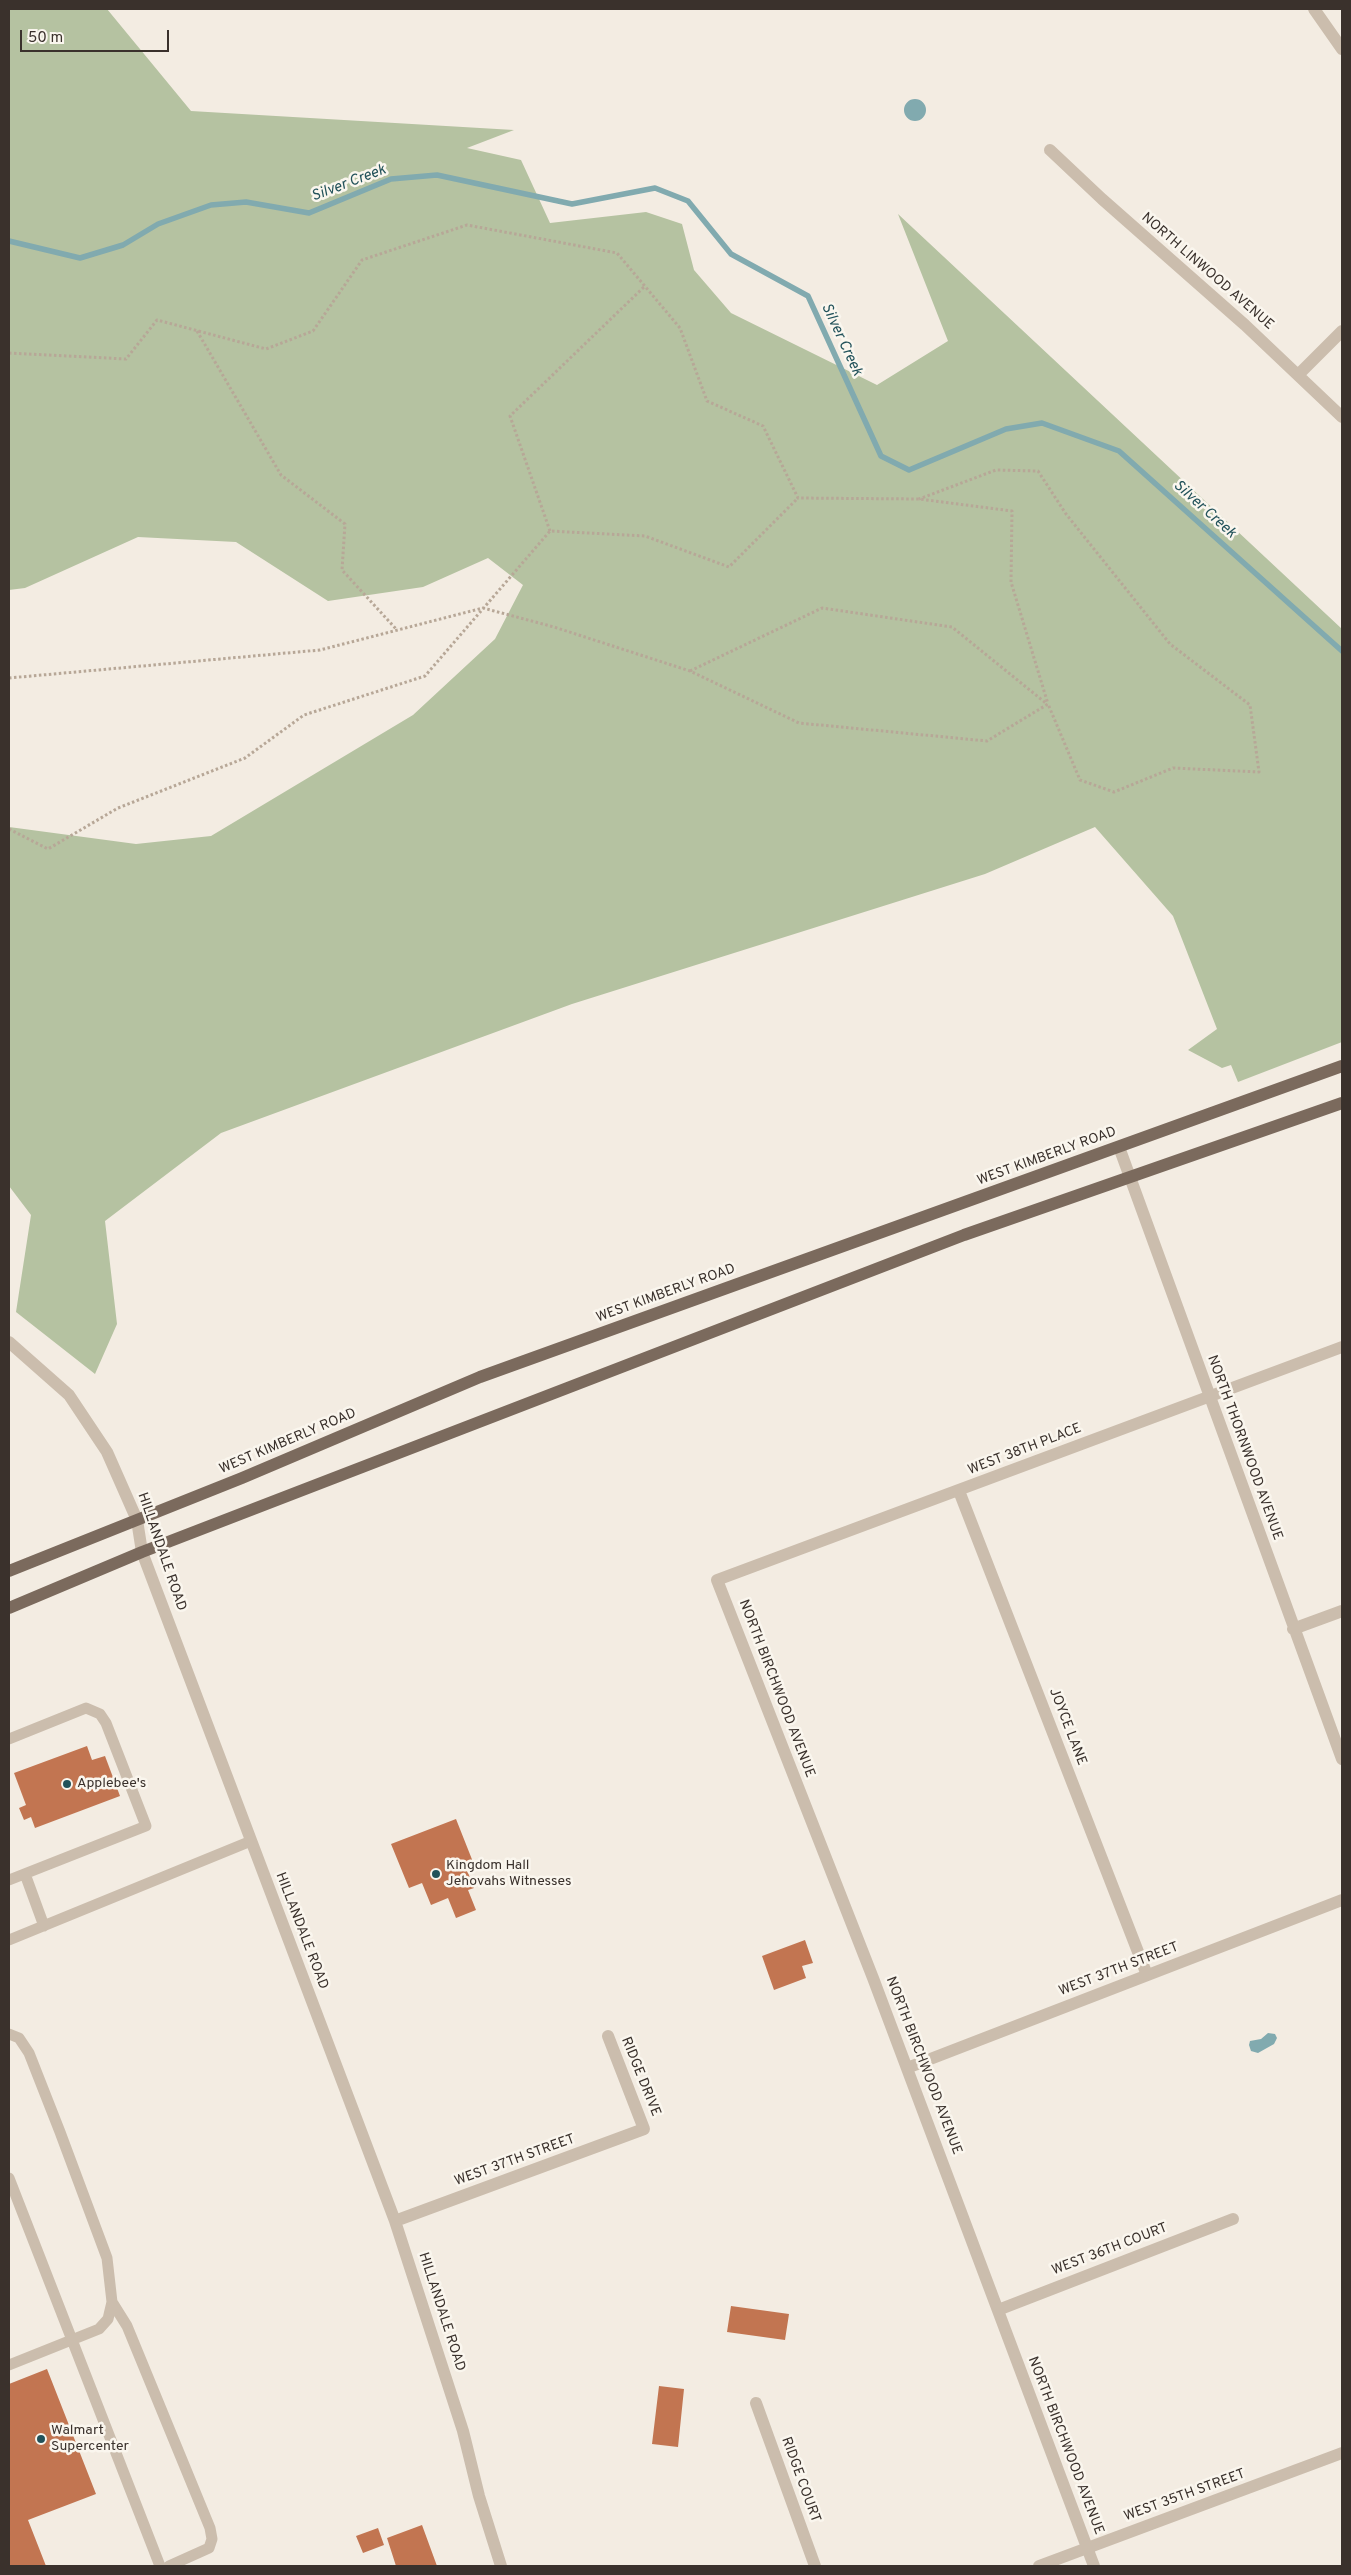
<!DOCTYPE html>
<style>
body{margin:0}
#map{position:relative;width:1351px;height:2575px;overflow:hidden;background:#f3ece2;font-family:Overpass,sans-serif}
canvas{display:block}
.frame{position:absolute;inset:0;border:10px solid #3a312c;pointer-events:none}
.scale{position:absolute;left:20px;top:30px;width:149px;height:22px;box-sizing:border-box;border:2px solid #3a312c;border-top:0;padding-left:6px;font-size:15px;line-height:18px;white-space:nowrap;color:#3a312c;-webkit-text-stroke:4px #faf6ee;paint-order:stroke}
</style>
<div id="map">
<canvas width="1351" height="2575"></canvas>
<div class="frame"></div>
<div class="scale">50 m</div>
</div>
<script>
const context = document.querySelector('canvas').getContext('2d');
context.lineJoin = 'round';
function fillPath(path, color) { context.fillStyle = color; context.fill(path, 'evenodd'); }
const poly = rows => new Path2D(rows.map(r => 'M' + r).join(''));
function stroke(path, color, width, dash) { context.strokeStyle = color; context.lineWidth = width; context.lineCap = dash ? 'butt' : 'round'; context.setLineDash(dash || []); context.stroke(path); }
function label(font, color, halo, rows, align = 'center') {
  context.font = font + ' Overpass,sans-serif'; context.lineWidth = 5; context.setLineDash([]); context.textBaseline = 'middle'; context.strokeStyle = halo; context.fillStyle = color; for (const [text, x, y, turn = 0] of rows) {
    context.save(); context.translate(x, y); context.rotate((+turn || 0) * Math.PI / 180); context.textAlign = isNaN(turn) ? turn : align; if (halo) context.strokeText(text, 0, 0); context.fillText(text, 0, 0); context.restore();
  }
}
fillPath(poly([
 [9,9,107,9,191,111,514,130,467,148,521,160,550,223,646,212,682,224,694,270,731,313,877,385,948,341,898,214,1342,629,1342,1042,1238,1082,1231,1065,1222,1068,1188,1050,1217,1029,1173,916,1095,827,985,874,572,1004,221,1133,105,1221,117,1324,95,1374,16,1312,31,1215,9,1186,9,827,136,844,211,836,413,715,495,639,523,585,488,558,423,587,328,601,236,542,138,537,25,588,9,590]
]), '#b5c2a1');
fillPath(poly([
 '904 110a11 11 0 1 1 22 0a11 11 0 1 1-22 0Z',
 [1268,2033,1275,2034,1277,2038,1274,2044,1258,2053,1251,2051,1249,2045,1250,2041,1261,2039]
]), '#81aaaf');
stroke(poly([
 [9,241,80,258,123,245,158,224,211,205,246,202,309,213,391,179,437,175,572,204,655,188,688,201,731,254,808,296,881,456,909,470,1006,429,1042,423,1119,451,1342,651]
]), '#81aaaf', 5.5);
fillPath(poly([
 [87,1746,92,1760,105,1756,120,1796,35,1828,31,1817,24,1820,19,1808,26,1805,14,1773],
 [456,1819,473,1862,465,1865,474,1888,468,1890,476,1910,456,1918,448,1898,431,1905,422,1883,409,1888,391,1844],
 [805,1940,813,1963,802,1966,806,1978,774,1990,762,1956],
 [731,2306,789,2314,785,2340,727,2332],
 [47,2369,96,2494,28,2520,46,2566,9,2566,9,2384],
 [659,2386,684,2389,678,2447,652,2444],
 [422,2525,437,2566,396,2566,387,2538],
 [378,2528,384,2545,363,2553,356,2536]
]), '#c27551');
stroke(poly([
 [197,331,281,475,345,524,342,570,397,630],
 [9,353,126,359,157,320,266,349,313,331,362,260,467,225,617,253,680,328,707,401,763,426,798,498,919,499,1012,511,1011,582,1048,704],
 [550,531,510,416,645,286],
 [690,671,822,608,952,627,1047,704],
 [9,678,320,650,483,608,554,627,690,671,799,723,987,741,1048,704,1080,780,1114,792,1173,768,1259,772,1250,705,1170,644,1066,514,1038,471,996,470,919,499],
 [9,829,48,849,118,808,245,758,304,715,425,676,550,531,645,536,729,567,798,498]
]), '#b7a797', 3, [2.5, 2.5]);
stroke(poly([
 [9,1739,86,1708,100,1714,106,1723,146,1826,9,1880],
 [25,1874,44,1926],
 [9,1940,251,1841],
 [9,2034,19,2038,29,2053,60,2132,107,2258,112,2302,108,2319,99,2329,9,2365],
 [9,2178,160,2566],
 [112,2302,127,2326,210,2528,212,2539,209,2548,169,2566]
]), '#cbbdad', 11);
stroke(poly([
 [1314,9,1342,49],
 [1050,150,1102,199,1245,325,1342,417],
 [1298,375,1342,331],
 [1119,1147,1342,1759],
 [9,1342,69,1395,107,1452,137,1520,142,1552,395,2221,463,2431,479,2496,501,2566],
 [959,1491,1147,1975],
 [1293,1629,1342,1611],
 [907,2068,1342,1900],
 [395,2221,644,2129,608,2036],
 [998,2310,1233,2219],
 [756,2403,815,2566],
 [1039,2566,1342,2453],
 [1094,2566,873,1978,717,1580,1342,1347]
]), '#cbbdad', 12);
stroke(poly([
 [9,1571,242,1478,480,1377,1342,1066],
 [9,1608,142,1552,964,1235,1342,1103]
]), '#7b6a5d', 12);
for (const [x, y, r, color] of [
 [67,1784,5,"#22525a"],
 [436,1874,5,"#22525a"],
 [41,2439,5,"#22525a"]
]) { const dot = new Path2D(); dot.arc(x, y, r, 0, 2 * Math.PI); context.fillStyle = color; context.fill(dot); stroke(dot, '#faf6ee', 2); }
label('14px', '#3a312c', '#faf6ee', [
 ["NORTH LINWOOD AVENUE",1207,272,41],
 ["WEST KIMBERLY ROAD",1047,1157,-20],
 ["WEST KIMBERLY ROAD",666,1294,-20],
 ["WEST KIMBERLY ROAD",288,1442,-23],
 ["NORTH THORNWOOD AVENUE",1244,1448,70],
 ["WEST 38TH PLACE",1025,1450,-21],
 ["HILLANDALE ROAD",161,1552,71],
 ["NORTH BIRCHWOOD AVENUE",776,1689,69],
 ["JOYCE LANE",1067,1727,69],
 ["HILLANDALE ROAD",301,1931,69],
 ["WEST 37TH STREET",1119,1970,-21],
 ["NORTH BIRCHWOOD AVENUE",923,2066,69],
 ["RIDGE DRIVE",640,2077,68],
 ["WEST 37TH STREET",515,2161,-20],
 ["WEST 36TH COURT",1110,2250,-21],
 ["HILLANDALE ROAD",441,2312,72],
 ["NORTH BIRCHWOOD AVENUE",1065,2446,69],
 ["RIDGE COURT",800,2480,70],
 ["WEST 35TH STREET",1185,2496,-20]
]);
label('14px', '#3a312c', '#faf6ee', [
 ["Applebee's",77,1784],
 ["Kingdom Hall",446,1866],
 ["Jehovahs Witnesses",446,1882],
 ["Walmart",51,2431],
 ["Supercenter",51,2447]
], 'left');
label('italic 15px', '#22525a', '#faf6ee', [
 ["Silver Creek",349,184,-21],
 ["Silver Creek",841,340,65],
 ["Silver Creek",1204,510,42]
]);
</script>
